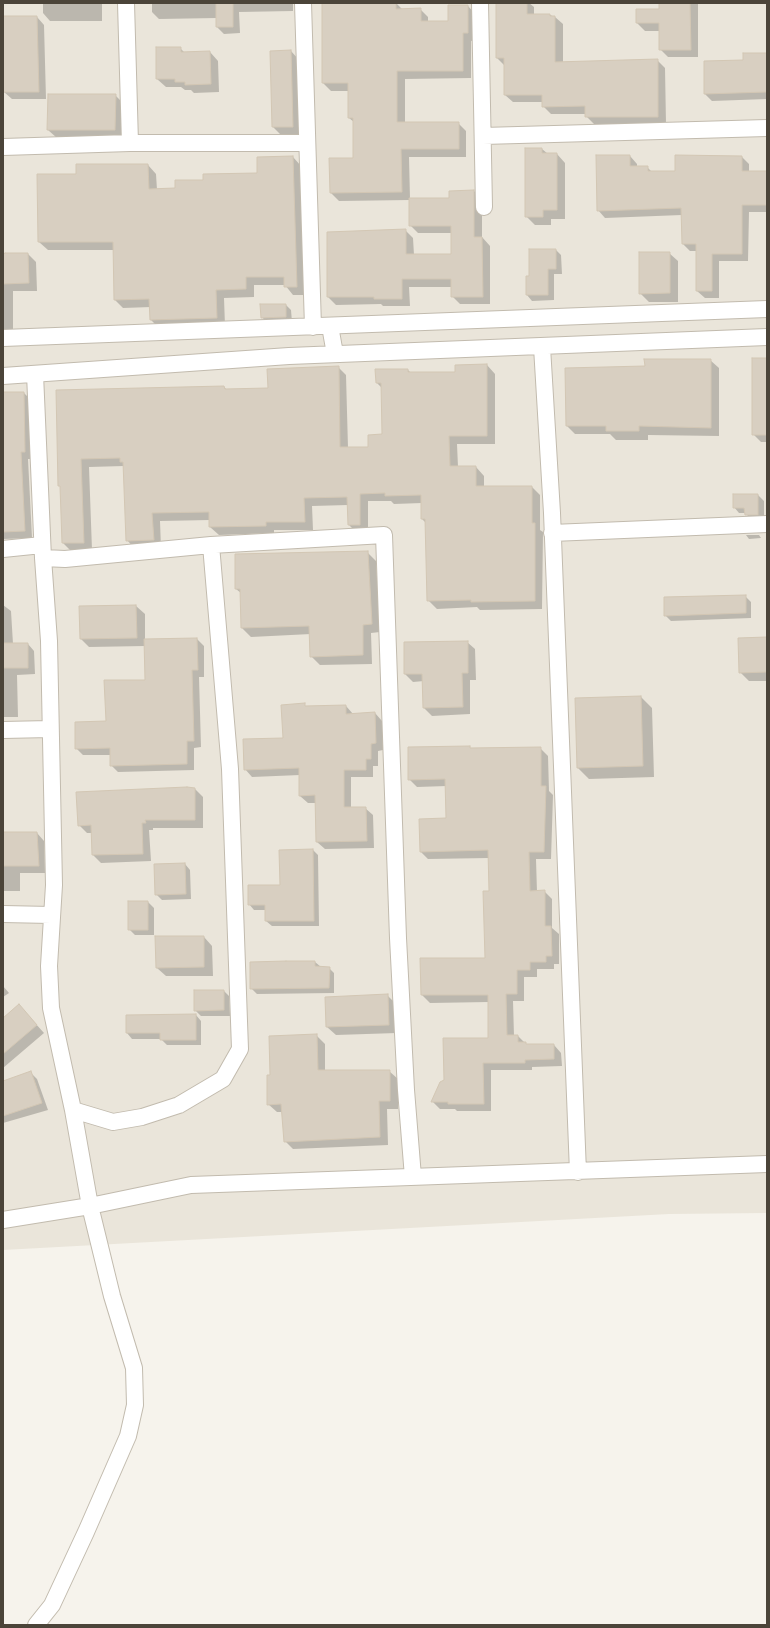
<!DOCTYPE html>
<style>
body{margin:0}
#map{position:relative;width:770px;height:1628px;overflow:hidden;background:#f6f3ec;font-family:Mulish,sans-serif}
canvas{display:block}
.frame{position:absolute;inset:0;border:4px solid #4b4439;pointer-events:none}
</style>
<div id="map">
<canvas width="770" height="1628"></canvas>
<div class="frame"></div>
</div>
<script>
const context = document.querySelector('canvas').getContext('2d');
context.lineJoin = 'round';
function fillPath(path, color) { context.fillStyle = color; context.fill(path, 'evenodd'); }
const poly = rows => new Path2D(rows.map(r => 'M' + r).join(''));
function stroke(path, color, width, dash) { context.strokeStyle = color; context.lineWidth = width; context.lineCap = dash ? 'butt' : 'round'; context.setLineDash(dash || []); context.stroke(path); }
fillPath(poly([
 [3,3,767,3,767,1213,669,1214,3,1250]
]), '#eae5da');
fillPath(poly([
 [43,3,102,3,102,21,50,21,43,13],
 [152,3,293,3,293,11,239,12,240,33,224,34,217,27,217,18,159,19,152,12],
 [322,3,396,3,402,9,420,9,428,17,428,22,449,22,468,6,476,15,476,40,471,41,471,78,405,79,405,123,458,123,466,131,466,157,409,157,410,199,450,199,474,191,482,199,482,237,490,246,490,304,460,304,452,296,452,287,409,287,410,306,383,306,381,304,336,305,328,297,405,230,413,238,414,255,452,255,452,233,418,233,410,225,410,200,339,201,331,193,354,159,354,122,349,118,349,91,331,91,323,83],
 [497,3,529,3,534,7,534,15,550,15,555,17,563,24,563,63,657,60,665,68,666,124,594,124,586,116,586,114,551,114,543,106,543,102,513,102,505,95,505,66,497,58],
 [660,3,698,3,698,57,668,57,660,49,660,31,645,31,637,23,660,10],
 [3,17,37,17,44,25,46,99,12,99,4,92],
 [180,48,185,53,210,52,218,61,219,92,194,93,191,90,185,90,181,87,166,87,157,79],
 [291,51,299,60,301,135,281,135,273,127],
 [767,54,767,99,712,101,705,94,705,62,744,61],
 [115,95,124,104,124,138,57,138,48,130],
 [542,149,548,154,557,154,565,163,565,219,551,219,551,225,535,225,526,216],
 [630,156,637,164,637,167,647,167,652,172,676,172,742,157,749,164,749,172,767,172,767,212,749,212,748,261,719,261,719,298,705,298,697,291,697,251,690,251,683,244,682,215,605,218,598,210],
 [293,157,301,166,305,295,293,295,285,285,254,285,254,297,224,298,225,326,159,328,151,320,151,307,123,308,115,300,114,250,48,250,39,242,77,175,148,165,156,174,157,190,176,189,204,181,258,174],
 [556,250,561,255,562,274,554,274,554,300,532,301,527,295,530,277],
 [669,253,678,261,678,302,649,302,640,293],
 [28,254,36,262,37,291,13,291,13,330,3,330,3,255],
 [286,305,291,310,292,322,267,323,262,317],
 [767,359,767,442,761,442,753,434],
 [710,360,719,368,719,436,648,435,648,440,616,440,610,434,575,434,567,426],
 [487,365,495,374,495,444,457,444,458,467,476,467,484,476,484,487,532,487,540,495,540,530,543,532,542,609,480,610,477,607,437,609,428,600,426,523,422,519,422,503,394,504,391,501,368,501,368,533,357,533,349,525,348,505,312,506,313,530,274,530,274,533,219,535,210,527,210,520,160,521,161,548,135,549,127,540,124,466,89,467,92,550,71,551,63,543,61,488,59,485,57,391,224,387,227,390,269,389,338,367,346,375,348,448,369,448,383,434,382,388,377,383,408,370,411,373,456,373],
 [3,393,24,393,31,400,32,459,28,459,32,538,3,539],
 [758,495,764,501,764,520,751,521,746,513,739,513,734,507],
 [746,535,759,535,761,538,749,539],
 [367,552,376,561,380,632,371,633,372,664,320,665,311,656,311,634,251,637,242,628,241,593,236,589],
 [745,596,751,602,751,618,671,621,665,615],
 [3,605,11,611,13,644,28,644,34,651,35,674,17,675,18,717,3,717],
 [80,606,136,606,145,614,145,640,197,639,204,646,204,677,199,677,201,747,194,748,194,770,118,772,111,765,111,755,83,755,76,748,107,722,146,681,145,646,89,647,81,639],
 [767,638,767,681,749,681,740,672],
 [467,642,475,649,476,680,470,680,470,714,432,716,424,708,424,681,413,682,405,674,405,643],
 [641,697,652,708,654,777,589,779,578,768],
 [282,706,346,706,353,714,375,713,382,721,383,750,378,751,378,766,373,766,373,777,351,777,351,808,365,808,373,815,374,848,325,849,317,842,316,803,308,803,300,796,300,775,252,777,245,769,284,739],
 [469,747,472,749,540,748,548,756,549,791,553,795,551,859,536,859,537,892,544,891,552,899,552,928,559,934,559,964,554,964,554,969,537,969,537,977,524,977,524,1001,513,1001,514,1036,518,1036,527,1045,554,1045,561,1053,562,1066,532,1067,532,1070,491,1070,491,1111,457,1111,455,1109,440,1109,433,1102,445,1081,489,1039,489,1002,430,1003,422,995,486,959,490,892,489,858,428,859,421,852,448,819,447,786,417,787,409,779],
 [195,789,203,797,203,828,153,828,153,830,149,830,151,861,101,863,93,855,92,833,87,833,79,825],
 [3,833,37,833,44,841,45,873,20,873,20,891,3,891],
 [313,850,318,855,319,926,272,926,266,921,266,910,254,910,249,904,281,886],
 [185,864,190,870,191,899,162,900,156,894],
 [129,902,148,902,154,908,154,935,135,935,129,929],
 [204,937,212,946,213,976,166,976,157,968],
 [315,962,321,967,329,968,334,973,334,993,257,994,251,988],
 [3,986,9,993,3,997],
 [224,991,229,996,230,1016,201,1016,195,1010],
 [387,995,396,1004,397,1033,336,1035,327,1027],
 [26,1013,44,1033,3,1068,3,1019],
 [196,1015,201,1021,201,1045,167,1045,161,1039,132,1039,127,1033],
 [316,1035,325,1044,325,1071,389,1071,398,1079,398,1109,387,1109,388,1145,293,1149,285,1141,283,1112,277,1112,268,1104,271,1076],
 [30,1072,37,1079,48,1110,3,1123,3,1082]
]), '#0003');
const building = poly([
 [216,3,233,3,233,27,216,27,216,3],
 [322,3,396,3,396,9,421,8,421,21,448,21,448,5,468,5,468,33,463,33,463,71,397,71,397,122,459,122,459,149,401,149,402,192,330,193,329,158,353,158,353,118,348,118,348,83,322,83,322,3],
 [496,3,527,3,527,14,550,14,550,16,555,16,555,62,658,59,658,117,585,117,585,106,542,107,542,95,504,95,504,58,496,58,496,3],
 [659,3,690,3,691,50,659,50,659,23,636,23,636,9,659,9,659,3],
 [3,16,37,16,39,92,3,92,3,16],
 [156,47,181,47,181,52,210,51,211,84,185,85,185,82,175,82,175,79,156,79,156,47],
 [291,50,293,127,272,127,270,51,291,50],
 [743,53,767,53,767,92,704,94,704,61,743,60,743,53],
 [48,94,116,94,115,130,47,130,48,94],
 [525,148,542,148,542,153,557,153,557,210,543,210,543,217,525,217,525,148],
 [596,155,630,155,630,166,648,166,648,171,675,171,675,155,742,156,742,171,767,171,767,205,742,205,742,254,712,254,712,291,696,291,696,244,682,244,681,208,597,211,596,155],
 [293,156,297,287,284,287,284,277,246,277,246,289,216,290,217,318,150,320,149,299,114,300,113,242,38,242,37,174,76,174,76,164,148,164,149,189,175,188,175,180,203,180,203,174,257,173,257,157,293,156],
 [474,190,474,237,482,237,483,297,451,297,451,279,402,279,402,299,374,299,374,297,327,297,327,232,406,229,406,254,451,254,451,226,409,226,409,198,449,198,449,191,474,190],
 [529,249,556,249,556,269,548,269,548,295,526,295,526,276,529,276,529,249],
 [639,252,670,252,670,293,639,294,639,252],
 [5,253,28,253,29,283,3,284,3,255,5,253],
 [260,304,286,304,286,317,261,318,260,304],
 [752,358,767,358,767,435,752,435,752,358],
 [644,359,711,359,711,428,639,426,639,431,606,431,606,426,566,426,565,368,645,366,644,359],
 [487,364,487,436,449,436,450,466,476,466,476,486,532,486,532,523,535,523,535,601,471,602,471,600,427,601,425,519,421,519,421,495,385,496,385,493,360,494,360,525,348,525,347,497,304,498,305,522,266,522,266,526,209,527,209,512,152,513,154,540,126,541,123,462,120,462,120,458,81,459,84,543,62,543,60,486,58,486,56,390,224,386,225,389,268,388,267,369,339,366,340,447,368,447,368,435,382,434,381,383,376,383,375,369,408,369,408,372,455,372,455,365,487,364],
 [3,392,24,392,25,452,21,452,25,531,3,532,3,392],
 [733,494,758,494,758,515,745,515,744,508,733,508,733,494],
 [368,551,372,624,363,625,363,655,310,657,309,626,241,628,240,589,235,589,235,554,368,551],
 [746,595,746,613,664,616,664,597,746,595],
 [136,605,137,638,80,639,79,606,136,605],
 [767,637,767,672,739,673,738,638,767,637],
 [197,638,198,670,192,670,194,741,187,741,187,764,110,766,110,748,75,749,75,722,106,721,104,680,145,680,144,639,197,638],
 [468,641,468,673,462,673,463,707,423,708,422,674,404,674,404,642,468,641],
 [3,643,28,643,28,668,3,668,3,643],
 [641,696,643,766,577,768,575,698,641,696],
 [305,703,305,706,346,705,346,714,375,712,376,743,371,744,371,759,366,759,366,770,344,770,344,807,366,807,367,841,316,842,315,795,299,796,299,768,244,770,243,739,283,738,281,705,305,703],
 [470,746,470,748,541,747,541,786,546,786,544,852,529,852,530,891,545,890,545,926,551,926,552,956,546,956,546,962,530,962,530,970,517,970,517,994,506,994,507,1035,518,1035,518,1042,526,1042,526,1044,554,1044,554,1059,525,1060,525,1063,483,1063,484,1104,448,1104,448,1102,431,1102,440,1082,444,1080,443,1038,488,1038,488,995,421,995,420,958,485,958,483,891,489,891,488,850,420,852,419,819,446,818,445,779,408,780,408,747,470,746],
 [187,787,195,788,195,820,145,820,146,823,142,823,143,854,92,855,91,825,78,826,76,792,187,787],
 [3,832,37,832,39,866,3,866,3,832],
 [313,849,314,921,265,921,265,905,248,905,248,885,280,885,279,850,313,849],
 [185,863,186,894,155,895,154,864,185,863],
 [128,901,148,901,148,930,128,930,128,901],
 [155,936,204,936,204,967,156,968,155,936],
 [286,961,315,961,315,966,330,967,329,988,250,989,250,962,286,961],
 [194,990,224,990,224,1010,194,1011,194,990],
 [388,994,389,1025,326,1027,325,997,388,994],
 [19,1004,37,1025,3,1054,3,1018,19,1004],
 [196,1014,196,1040,160,1040,160,1033,126,1033,126,1015,196,1014],
 [317,1034,318,1070,390,1070,390,1101,379,1101,380,1137,284,1142,281,1104,267,1105,267,1075,270,1075,269,1036,317,1034],
 [31,1071,42,1103,3,1116,3,1081,31,1071]
]);
fillPath(building, '#d8cfc1');
stroke(building, '#d3c7b4', 1);
const street = poly([
 [126,3,130,143,307,143],
 [303,3,313,327],
 [480,3,484,207],
 [483,136,767,128],
 [3,147,130,143],
 [330,326,335,354],
 [3,338,767,309],
 [542,347,552,513,578,1172],
 [35,374,43,558,65,559,211,545,384,535,398,938,406,1090,413,1177],
 [3,376,289,356,767,337],
 [552,533,767,524],
 [3,549,42,545],
 [3,730,50,729],
 [3,914,51,915],
 [73,1110,113,1122,142,1117,179,1105,223,1079,240,1049,230,769,211,545],
 [3,1220,90,1206,73,1110,51,1008,49,966,54,885,49,641,43,558],
 [36,1625,52,1605,86,1532,128,1436,135,1405,134,1368,112,1296,90,1206,191,1185,767,1164]
]);
stroke(street, '#c2bbae', 18);
stroke(street, '#fff', 16);
</script>
